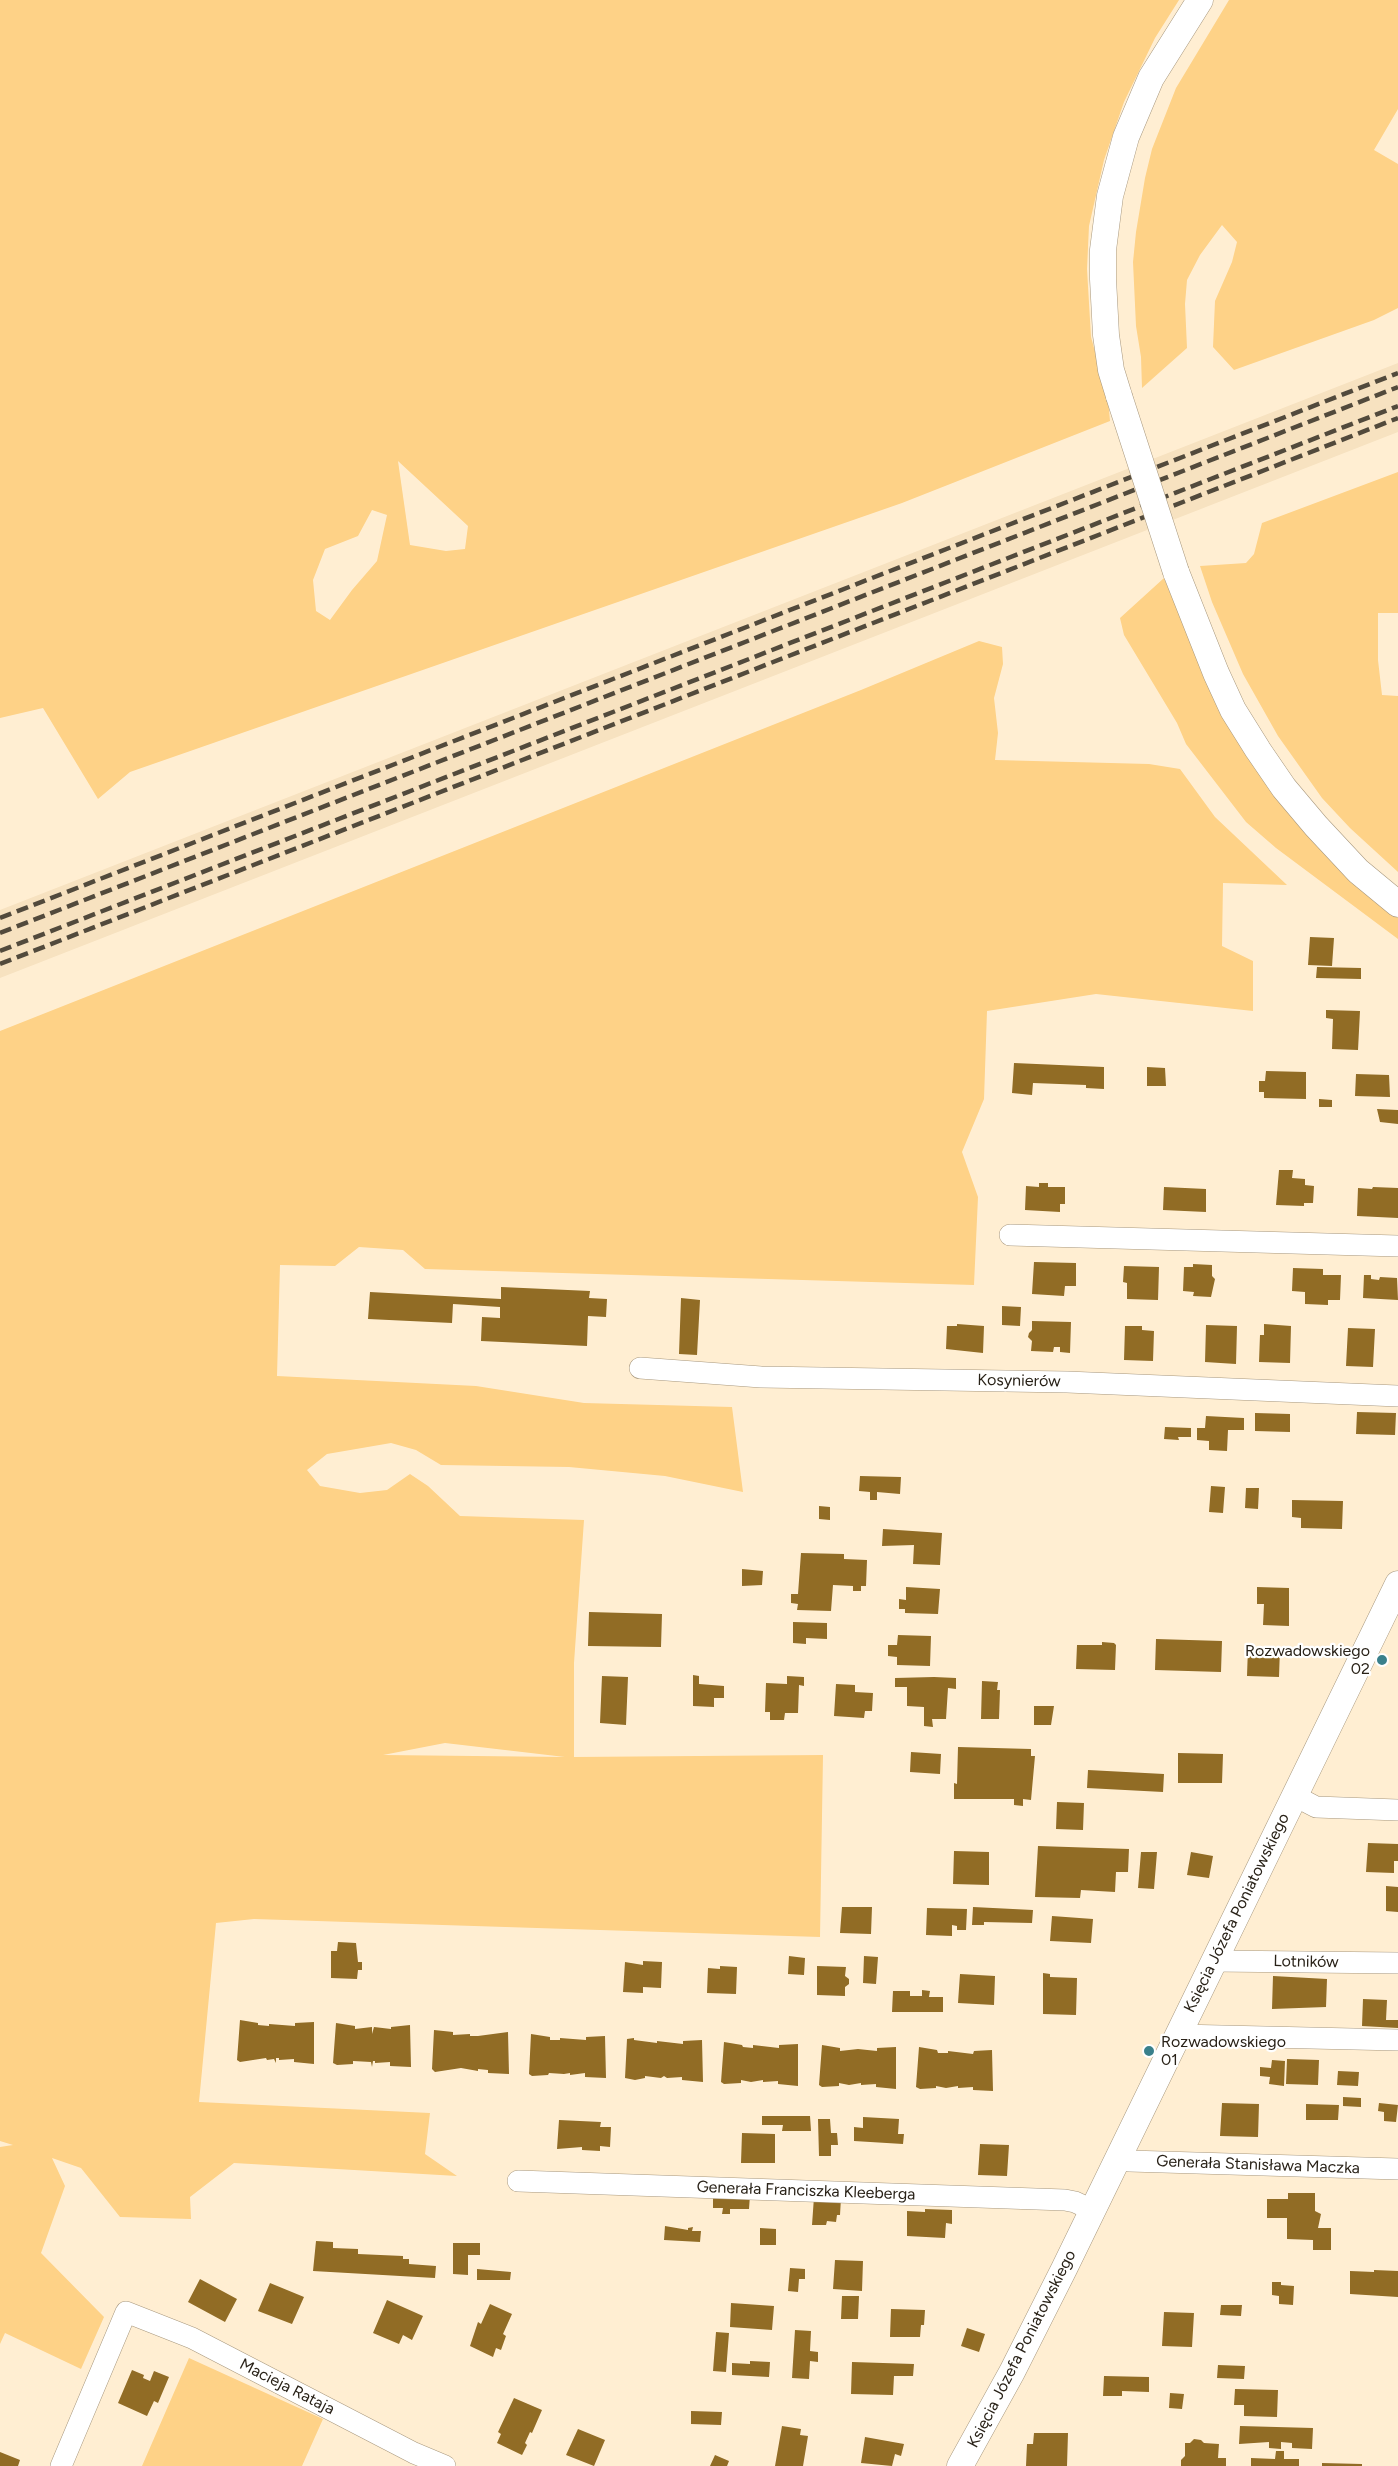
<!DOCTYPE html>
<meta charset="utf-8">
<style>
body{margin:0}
canvas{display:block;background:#ffeed2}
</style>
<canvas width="1398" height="2466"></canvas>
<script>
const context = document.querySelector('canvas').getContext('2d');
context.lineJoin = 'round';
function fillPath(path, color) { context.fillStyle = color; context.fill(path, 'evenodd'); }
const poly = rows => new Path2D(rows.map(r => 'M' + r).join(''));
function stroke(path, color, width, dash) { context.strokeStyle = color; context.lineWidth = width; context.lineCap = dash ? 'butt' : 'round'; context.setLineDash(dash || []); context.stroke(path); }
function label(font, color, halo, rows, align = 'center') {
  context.font = font + ' Figtree,sans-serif'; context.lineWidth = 4.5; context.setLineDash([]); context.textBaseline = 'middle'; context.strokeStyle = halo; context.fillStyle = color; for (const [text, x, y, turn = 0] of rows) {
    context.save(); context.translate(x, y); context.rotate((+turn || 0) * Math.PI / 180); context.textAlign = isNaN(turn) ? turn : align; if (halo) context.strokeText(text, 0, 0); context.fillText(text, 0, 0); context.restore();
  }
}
fillPath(poly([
 [1398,363,1398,432,0,978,0,910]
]), '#f7e2c0');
fillPath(poly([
 [0,0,1179,0,1155,38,1124,102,1104,160,1089,226,1087,269,1091,337,1108,399,1110,421,902,503,130,772,98,799,43,708,0,718],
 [398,461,468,526,465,549,446,551,410,545],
 [372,510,387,515,377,561,352,590,330,620,316,611,313,580,325,549,358,536],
 [1229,0,1398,0,1398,109,1374,150,1398,164,1398,308,1374,320,1234,370,1213,347,1215,301,1232,262,1237,242,1222,225,1200,255,1187,280,1185,304,1187,348,1142,388,1141,357,1136,326,1133,262,1136,232,1145,178,1152,149,1176,88],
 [1398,472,1398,613,1378,613,1378,660,1382,695,1398,696,1398,872,1350,828,1322,798,1278,736,1243,674,1212,602,1200,566,1246,563,1254,554,1262,523],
 [1164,578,1209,686,1375,900,1398,918,1398,939,1276,848,1246,822,1186,744,1177,723,1124,635,1120,618],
 [979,641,1002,647,1003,664,994,698,998,733,995,760,1149,764,1180,769,1215,817,1287,885,1223,883,1222,946,1253,961,1253,1011,1096,994,987,1011,984,1099,962,1152,978,1197,974,1285,425,1269,403,1250,359,1247,335,1266,280,1265,277,1376,476,1386,584,1403,732,1407,743,1492,665,1476,569,1467,441,1465,416,1450,391,1443,327,1454,307,1470,320,1486,360,1493,387,1490,410,1474,428,1486,460,1516,584,1520,574,1663,574,1757,823,1755,820,1937,254,1919,216,1923,199,2102,430,2113,425,2154,457,2176,234,2163,190,2197,191,2219,120,2217,81,2168,52,2158,65,2186,41,2253,104,2317,81,2369,5,2333,0,2344,0,2147,13,2145,0,2141,0,1031,861,690],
 [445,1743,565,1757,566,1757,383,1755],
 [189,2358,323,2419,302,2466,142,2466]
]), '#fed287');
fillPath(poly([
 [1310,937,1334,938,1332,966,1308,965],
 [1317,967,1361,968,1361,979,1316,978],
 [1326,1010,1360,1011,1358,1050,1332,1049,1333,1019,1326,1018],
 [1014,1063,1104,1067,1104,1089,1086,1088,1086,1085,1033,1083,1032,1095,1012,1093],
 [1147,1067,1165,1068,1166,1086,1147,1086],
 [1266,1071,1306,1072,1306,1099,1264,1098,1264,1092,1259,1092,1259,1081,1265,1081],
 [1356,1074,1389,1075,1390,1097,1355,1096],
 [1319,1099,1332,1100,1332,1107,1319,1107],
 [1377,1109,1398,1110,1398,1124,1380,1122],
 [1279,1170,1293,1170,1292,1178,1305,1179,1305,1185,1314,1186,1313,1203,1304,1203,1304,1206,1276,1205],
 [1039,1183,1048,1183,1048,1187,1065,1187,1065,1204,1060,1204,1060,1212,1025,1210,1026,1186,1039,1187],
 [1164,1187,1206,1189,1206,1212,1163,1210],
 [1373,1187,1398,1188,1398,1218,1357,1216,1358,1188,1372,1189],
 [1034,1262,1076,1263,1076,1286,1065,1286,1064,1296,1032,1294],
 [1193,1264,1212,1265,1212,1276,1215,1279,1211,1297,1193,1296,1194,1292,1183,1291,1184,1267,1193,1267],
 [1124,1266,1159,1267,1158,1300,1127,1299,1127,1283,1123,1282],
 [1293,1268,1323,1269,1323,1275,1341,1275,1340,1300,1328,1300,1328,1305,1305,1304,1305,1292,1292,1291],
 [1364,1275,1371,1275,1371,1279,1379,1280,1380,1277,1397,1278,1398,1300,1363,1298],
 [501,1287,590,1291,589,1298,607,1299,606,1317,588,1316,587,1346,481,1341,482,1317,500,1318,500,1307,453,1304,452,1323,368,1319,370,1292,501,1299],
 [681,1298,700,1300,697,1355,679,1354],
 [1002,1306,1021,1307,1020,1326,1002,1325],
 [1032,1321,1071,1322,1070,1353,1060,1352,1060,1347,1054,1347,1053,1352,1031,1351,1032,1341,1028,1337,1029,1333,1032,1330],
 [957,1324,984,1326,983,1353,946,1349,947,1326,957,1326],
 [1264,1324,1291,1326,1290,1363,1259,1362,1260,1335,1264,1335],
 [1206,1325,1237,1326,1236,1364,1205,1362],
 [1125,1326,1142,1326,1142,1330,1154,1331,1153,1361,1124,1360],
 [1348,1328,1375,1329,1373,1367,1346,1366],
 [1357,1412,1396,1413,1395,1435,1356,1434],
 [1255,1413,1290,1414,1290,1432,1255,1431],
 [1206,1416,1244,1418,1244,1430,1228,1430,1227,1451,1209,1450,1209,1441,1197,1440,1197,1428,1205,1428],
 [1165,1427,1191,1428,1191,1437,1178,1437,1179,1440,1164,1439],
 [860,1476,901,1477,900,1494,877,1492,877,1500,870,1500,870,1492,859,1491],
 [1211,1486,1225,1487,1223,1513,1209,1512],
 [1246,1488,1259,1488,1258,1509,1245,1508],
 [1292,1500,1343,1501,1342,1529,1301,1528,1301,1518,1292,1517],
 [819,1506,830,1507,830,1520,819,1519],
 [883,1529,942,1533,940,1565,913,1564,914,1545,882,1546],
 [801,1553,844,1554,844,1559,867,1560,866,1586,861,1586,861,1591,853,1591,853,1586,833,1585,831,1611,797,1610,798,1604,791,1603,791,1594,798,1594],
 [742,1569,763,1571,762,1585,742,1586],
 [906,1587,940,1589,938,1614,905,1613,905,1609,899,1609,899,1599,906,1600],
 [1257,1587,1289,1588,1289,1626,1263,1625,1264,1604,1257,1604],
 [589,1612,662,1614,661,1647,588,1646],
 [793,1622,827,1623,827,1639,806,1638,806,1644,793,1643],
 [898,1635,931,1636,930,1666,897,1665,897,1657,888,1656,888,1645,897,1645],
 [1156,1639,1222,1641,1221,1672,1155,1670],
 [1102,1642,1114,1643,1116,1645,1115,1670,1076,1669,1077,1645,1102,1645],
 [1248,1647,1280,1648,1279,1677,1247,1676],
 [693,1675,699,1676,699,1684,724,1686,724,1698,714,1698,714,1707,693,1706],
 [602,1676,628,1677,626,1725,600,1723],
 [787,1676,804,1677,804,1686,799,1685,798,1713,785,1713,784,1720,770,1720,770,1712,765,1712,766,1683,787,1684],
 [934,1677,956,1678,956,1689,948,1688,946,1719,932,1719,933,1727,924,1726,924,1707,907,1706,907,1687,895,1687,895,1678],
 [982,1681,998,1682,997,1690,1000,1690,999,1719,981,1719],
 [836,1684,855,1685,855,1692,873,1693,872,1711,865,1711,864,1718,834,1716],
 [1034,1706,1054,1706,1051,1725,1034,1725],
 [958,1747,1031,1749,1031,1756,1035,1756,1031,1800,1023,1799,1023,1806,1014,1805,1014,1799,954,1799,954,1783,957,1784],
 [911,1752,941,1754,940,1774,910,1772],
 [1178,1753,1223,1754,1222,1783,1178,1783],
 [1088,1770,1164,1774,1163,1792,1087,1788],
 [1057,1802,1084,1803,1083,1830,1056,1829],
 [1368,1843,1398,1844,1398,1861,1394,1861,1394,1873,1366,1872],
 [1038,1846,1129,1849,1128,1872,1116,1872,1115,1892,1081,1890,1080,1898,1035,1897],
 [954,1851,989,1852,989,1885,953,1884],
 [1141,1852,1157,1852,1154,1889,1138,1888],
 [1191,1852,1213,1856,1209,1878,1187,1875],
 [1386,1886,1398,1887,1398,1912,1386,1911],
 [842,1907,872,1907,871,1934,840,1933],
 [973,1907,1033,1910,1032,1923,984,1922,984,1925,972,1925],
 [927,1908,967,1909,966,1930,957,1930,957,1926,952,1925,952,1936,926,1935],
 [1052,1916,1093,1919,1091,1943,1050,1941],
 [338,1942,356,1943,358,1962,362,1962,362,1970,358,1970,357,1979,331,1978,331,1951,337,1951],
 [789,1956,805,1958,804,1975,788,1974],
 [864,1956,878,1957,876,1984,863,1983],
 [643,1961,662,1962,661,1988,643,1987,643,1993,623,1992,625,1962,643,1965],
 [720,1966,737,1967,736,1994,707,1993,708,1968,720,1969],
 [817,1966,846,1967,845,1976,849,1979,849,1984,845,1987,845,1996,817,1995],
 [1043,1973,1050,1974,1050,1977,1077,1978,1076,2015,1043,2014],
 [960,1974,995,1976,994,2005,958,2003],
 [1273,1976,1327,1979,1326,2007,1272,2009],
 [922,1990,930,1991,929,1997,943,1997,943,2012,892,2012,893,1991,910,1991,910,1996,922,1996],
 [1363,1999,1387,2000,1386,2020,1398,2020,1398,2028,1362,2026],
 [240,2020,258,2023,258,2025,269,2026,269,2024,295,2026,295,2023,314,2022,314,2064,294,2062,294,2059,279,2060,279,2058,276,2058,276,2063,274,2059,267,2060,266,2058,240,2062,237,2060],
 [336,2023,355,2026,355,2029,372,2027,372,2034,374,2027,391,2029,391,2027,410,2025,411,2067,390,2066,390,2062,375,2063,375,2061,373,2061,372,2067,371,2062,353,2061,353,2064,337,2065,333,2063],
 [434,2030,453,2032,453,2035,470,2034,470,2036,478,2036,508,2032,509,2074,488,2073,488,2070,478,2069,478,2071,461,2068,435,2072,432,2069],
 [531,2034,550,2037,550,2040,560,2040,560,2038,586,2040,586,2037,605,2036,606,2078,585,2077,585,2073,570,2075,570,2073,564,2074,549,2073,548,2075,532,2076,529,2074],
 [634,2038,634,2040,657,2043,657,2041,683,2044,683,2041,702,2040,703,2082,682,2080,682,2077,667,2078,664,2076,661,2078,645,2076,645,2078,635,2080,625,2078,627,2039],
 [724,2042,742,2045,743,2047,753,2048,753,2045,779,2048,779,2045,798,2044,798,2086,778,2084,778,2081,763,2082,763,2080,751,2082,741,2080,741,2083,724,2084,721,2082],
 [822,2045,840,2048,840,2051,858,2049,877,2051,877,2048,896,2047,896,2089,876,2087,876,2084,861,2085,861,2083,849,2085,839,2083,839,2086,822,2087,819,2085],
 [919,2047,937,2050,938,2053,948,2053,948,2051,973,2054,974,2051,992,2050,993,2091,973,2090,973,2087,958,2088,958,2086,946,2088,936,2086,936,2088,920,2089,916,2087],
 [1287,2059,1319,2060,1318,2085,1286,2084],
 [1272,2060,1285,2061,1284,2086,1269,2084,1270,2077,1260,2076,1260,2067,1271,2068],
 [1338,2071,1359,2072,1358,2086,1337,2085],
 [1343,2097,1361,2098,1361,2107,1343,2106],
 [1222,2103,1259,2104,1258,2137,1220,2136],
 [1379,2103,1398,2105,1396,2122,1384,2121,1384,2112,1378,2111],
 [1306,2104,1339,2105,1338,2120,1306,2120],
 [762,2116,810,2116,811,2131,782,2131,783,2125,762,2125],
 [863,2117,899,2119,898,2134,904,2134,903,2144,854,2141,854,2127,863,2128],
 [818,2119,830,2119,831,2133,837,2133,838,2145,831,2145,831,2156,819,2156],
 [559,2120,601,2122,600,2127,611,2127,610,2147,600,2146,600,2151,582,2150,582,2147,557,2149],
 [742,2133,775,2134,775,2163,741,2163],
 [980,2144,1009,2145,1007,2176,978,2175],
 [1288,2193,1315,2193,1315,2211,1321,2214,1318,2228,1331,2228,1331,2250,1313,2250,1313,2240,1287,2239,1287,2218,1267,2218,1267,2199,1288,2199],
 [713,2194,750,2195,749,2209,730,2209,730,2214,722,2214,723,2208,713,2208],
 [814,2197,841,2198,840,2215,837,2215,836,2222,827,2221,826,2225,812,2225],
 [925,2209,952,2210,952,2224,946,2223,945,2238,907,2236,907,2211,925,2212],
 [665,2226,688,2230,688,2228,693,2227,692,2231,701,2231,700,2242,664,2240],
 [760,2228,776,2229,776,2245,760,2245],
 [316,2241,333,2242,333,2248,358,2249,358,2254,403,2256,403,2259,409,2259,409,2264,436,2266,435,2278,313,2271],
 [453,2243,480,2243,480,2255,468,2255,468,2275,453,2274],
 [835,2260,863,2261,862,2291,833,2289],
 [790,2268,805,2269,805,2279,799,2279,798,2292,788,2291],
 [477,2269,511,2272,510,2280,477,2280],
 [1374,2270,1398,2271,1398,2297,1350,2294,1350,2271,1374,2272],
 [200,2279,237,2299,225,2322,188,2302],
 [1272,2282,1281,2282,1281,2285,1294,2286,1293,2305,1279,2304,1279,2296,1272,2295],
 [270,2283,304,2297,292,2324,258,2311],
 [842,2296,859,2296,858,2319,841,2319],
 [387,2300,423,2316,412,2340,403,2335,399,2344,373,2333],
 [731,2303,774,2306,772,2330,730,2327],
 [490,2304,512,2314,503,2334,506,2336,501,2350,496,2348,493,2357,470,2346,478,2322,481,2324],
 [1221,2305,1242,2305,1241,2316,1220,2315],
 [891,2309,925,2310,924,2325,921,2325,920,2337,890,2337],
 [1164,2312,1194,2313,1192,2347,1162,2346],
 [967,2328,985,2334,979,2352,961,2346],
 [795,2330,811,2331,810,2351,818,2352,818,2362,810,2361,809,2379,792,2378],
 [716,2332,729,2333,726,2372,713,2371],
 [750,2361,770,2362,769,2377,732,2375,732,2363,750,2364],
 [852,2362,914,2364,913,2376,894,2376,893,2395,851,2394],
 [1218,2365,1245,2366,1244,2379,1217,2378],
 [132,2370,144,2375,143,2378,150,2381,154,2371,169,2377,158,2403,154,2401,147,2416,118,2403],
 [1104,2376,1149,2377,1149,2392,1122,2391,1122,2396,1103,2396],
 [1235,2389,1278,2390,1277,2417,1244,2416,1244,2405,1234,2405],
 [1170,2393,1184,2394,1182,2409,1169,2408],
 [514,2398,542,2410,532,2433,530,2432,525,2443,527,2445,522,2455,497,2443,501,2434,498,2432],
 [691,2411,722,2412,721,2425,691,2424],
 [782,2426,801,2429,800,2435,808,2436,803,2466,775,2466],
 [1240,2426,1313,2428,1312,2449,1292,2448,1292,2443,1281,2442,1281,2449,1269,2448,1269,2442,1239,2444],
 [578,2429,605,2440,594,2466,566,2455],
 [1034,2433,1068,2433,1067,2466,1026,2466,1027,2444,1033,2444],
 [865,2437,904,2444,901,2456,895,2454,892,2466,861,2463],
 [1194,2439,1201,2440,1204,2443,1219,2444,1218,2458,1226,2458,1226,2466,1181,2466,1181,2460,1185,2456,1185,2443,1190,2443],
 [1276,2451,1284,2451,1284,2459,1299,2459,1299,2466,1251,2466,1251,2458,1275,2459],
 [0,2452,20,2460,18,2466,0,2466],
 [715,2455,729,2461,727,2466,710,2466],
 [1322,2463,1362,2464,1362,2466,1322,2466]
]), '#916c25');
const minor = poly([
 [1010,1235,1398,1246],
 [640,1368,761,1377,1067,1382,1398,1396],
 [1295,1796,1316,1807,1398,1810],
 [1214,1961,1398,1963],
 [1178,2035,1398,2040],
 [1118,2156,1129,2161,1398,2169],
 [518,2181,1065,2200,1075,2202,1092,2210],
 [61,2466,126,2312,192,2338,414,2453,445,2466]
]);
const tertiary = poly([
 [1119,396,1111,370,1106,335,1103,279,1103,250,1110,196,1126,137,1151,78,1200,0],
 [1176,572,1216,673,1233,710,1258,750,1284,788,1316,826,1358,871,1398,904],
 [960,2466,1012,2372,1064,2269,1398,1584]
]);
stroke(minor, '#a8987e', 22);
stroke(tertiary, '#a8987e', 27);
stroke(minor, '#fff', 21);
stroke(tertiary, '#fff', 26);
stroke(poly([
 [0,918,1398,373],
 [0,933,1398,387],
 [0,951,1398,406],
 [0,964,1398,418]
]), '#524a3c', 4.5, [12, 6]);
const tertiaryBridge = poly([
 [1119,396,1176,572]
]);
stroke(tertiaryBridge, '#a8987e', 27, []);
stroke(tertiaryBridge, '#fff', 26);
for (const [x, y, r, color] of [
 [1382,1660,6,"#3a808b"],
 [1149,2051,6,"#3a808b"]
]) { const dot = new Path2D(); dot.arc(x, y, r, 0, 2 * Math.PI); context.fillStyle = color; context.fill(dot); stroke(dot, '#fff', 2); }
label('16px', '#292218', '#fff', [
 ["Kosynierów",1019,1381,1],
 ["Księcia Józefa Poniatowskiego",1237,1913,-64],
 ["Lotników",1306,1962,1],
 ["Generała Stanisława Maczka",1258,2165,2],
 ["Generała Franciszka Kleeberga",806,2191,2],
 ["Księcia Józefa Poniatowskiego",1022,2349,-63],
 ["Macieja Rataja",287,2387,27]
]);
label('16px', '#292218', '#fff', [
 ["Rozwadowskiego",1370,1651],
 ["02",1370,1669],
 ["Rozwadowskiego",1161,2042,"left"],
 ["01",1161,2060,"left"]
], 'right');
</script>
